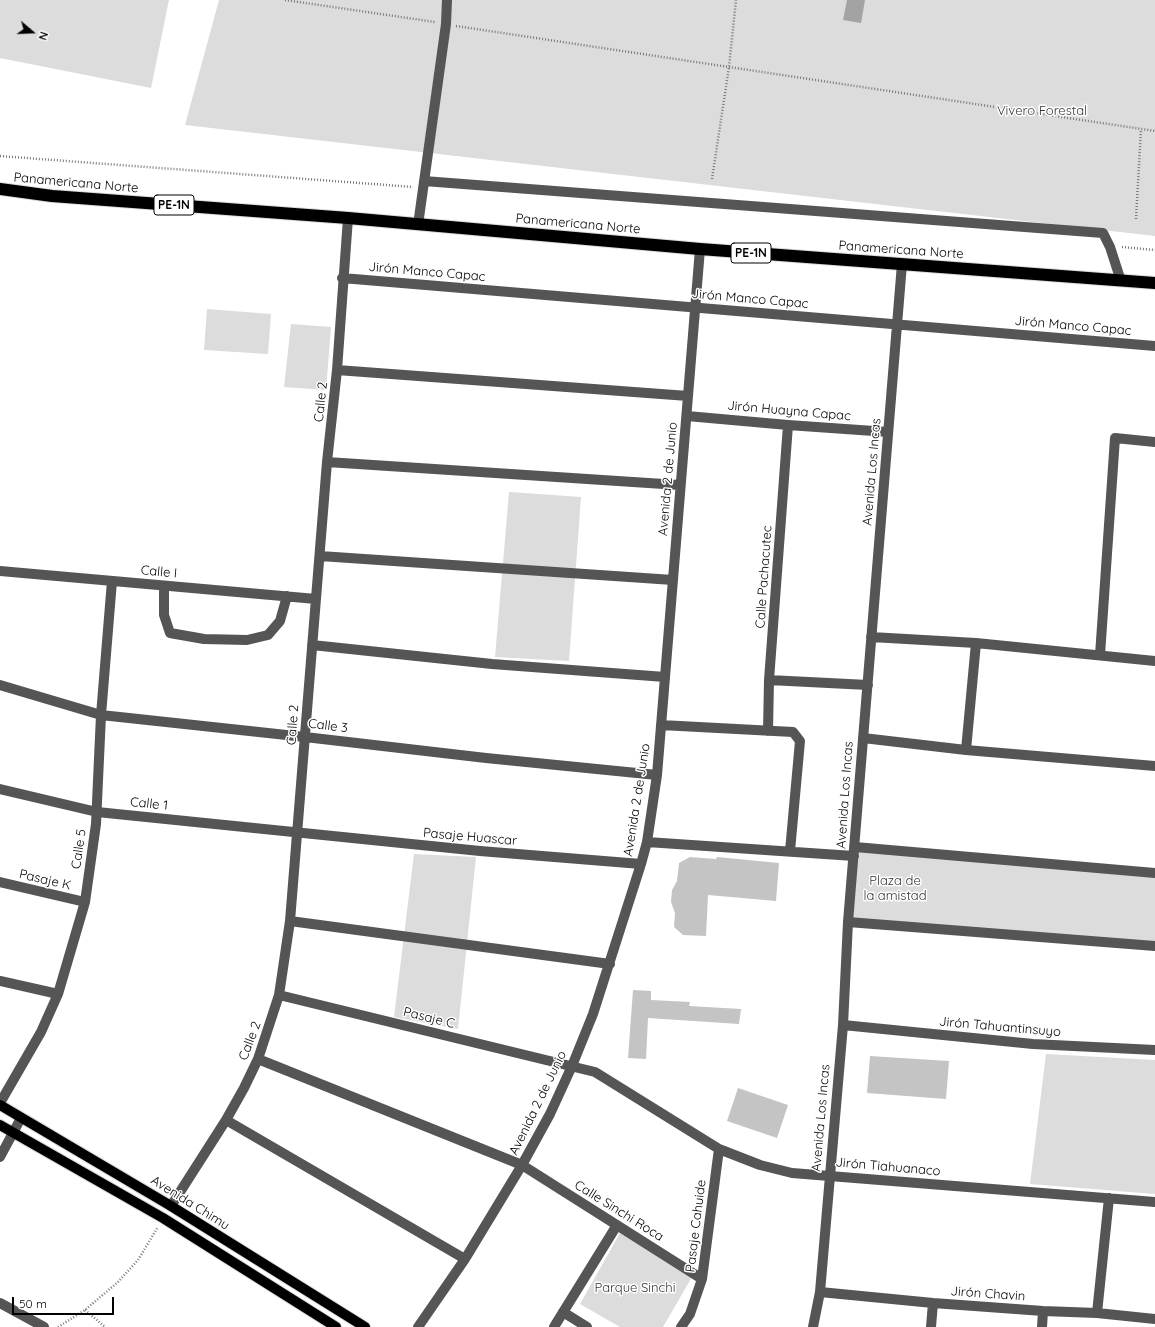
<!DOCTYPE html>
<meta charset="utf-8">
<style>
body{margin:0}
#map{position:relative;width:1155px;height:1327px;overflow:hidden;background:#fff;font-family:Quicksand,sans-serif}
canvas{display:block}
.north{position:absolute;left:12px;top:12px;width:40px;height:40px;-webkit-text-stroke:3px #fff;paint-order:stroke;rotate:109deg;font-size:11px;font-weight:700;line-height:16px;text-align:center;color:#000}
.north::after{content:'';display:block;margin:auto;width:14px;height:18px;background:#000;clip-path:polygon(50% 0,100% 100%,50% 72%,0 100%)}
.scale{position:absolute;left:12px;top:1297px;width:102px;height:18px;box-sizing:border-box;border:2px solid #000;border-top:0;padding-left:5px;font-size:12px;line-height:14px;white-space:nowrap;color:#000;-webkit-text-stroke:3px #fff;paint-order:stroke}
</style>
<div id="map">
<canvas width="1155" height="1327"></canvas>
<div class="north">N</div>
<div class="scale">50 m</div>
</div>
<script>
const context = document.querySelector('canvas').getContext('2d');
context.lineJoin = 'round';
function fillPath(path, color) { context.fillStyle = color; context.fill(path, 'evenodd'); }
const poly = rows => new Path2D(rows.map(r => 'M' + r).join(''));
function stroke(path, color, width, dash) { context.strokeStyle = color; context.lineWidth = width; context.lineCap = dash ? 'butt' : 'round'; context.setLineDash(dash || []); context.stroke(path); }
function label(font, color, halo, rows, align = 'center') {
  context.font = font + ' Quicksand,sans-serif'; context.lineWidth = 3; context.setLineDash([]); context.textBaseline = 'middle'; context.strokeStyle = halo; context.fillStyle = color; for (const [text, x, y, turn = 0] of rows) {
    context.save(); context.translate(x, y); context.rotate((+turn || 0) * Math.PI / 180); context.textAlign = isNaN(turn) ? turn : align; if (halo) context.strokeText(text, 0, 0); context.fillText(text, 0, 0); context.restore();
  }
}
fillPath(poly([
 [0,0,169,0,151,88,0,58],
 [219,0,1155,0,1155,236,185,125],
 [207,309,271,314,268,354,204,350],
 [291,324,331,327,326,390,284,387],
 [509,492,581,497,569,661,495,657],
 [855,847,1155,873,1155,946,848,922],
 [414,854,476,857,458,1029,394,1017],
 [1046,1054,1155,1060,1155,1194,1030,1184],
 [620,1233,692,1277,663,1327,620,1327,580,1304]
]), '#dcdcdc');
fillPath(poly([
 [847,0,865,0,861,23,843,20]
]), '#a3a3a3');
fillPath(poly([
 [690,857,716,859,717,857,779,863,776,901,708,895,706,936,683,935,674,927,675,913,671,902,672,890,677,881,679,863],
 [633,990,651,991,651,1000,690,1002,689,1006,741,1009,739,1024,648,1018,646,1059,628,1058],
 [870,1056,949,1061,946,1099,867,1093],
 [738,1088,788,1105,777,1138,727,1121]
]), '#c4c4c4');
const major = poly([
 [0,1105,171,1206,365,1327],
 [0,1125,163,1218,336,1327]
]);
const highway = poly([
 [0,189,52,196,348,218,700,249,1155,283]
]);
stroke(major, '#dbdbdb', 12);
stroke(highway, '#dbdbdb', 14);
stroke(poly([
 [285,0,435,22],
 [456,26,1155,131],
 [0,156,413,187],
 [712,179,729,67,736,0],
 [1136,219,1141,129],
 [1122,247,1155,250],
 [85,1310,105,1327],
 [58,1327,85,1310,118,1282,138,1260,158,1227]
]), '#777', 2.5, [1, 2]);
stroke(poly([
 [424,181,1103,233,1110,247,1121,281],
 [418,225,446,24,447,0],
 [342,278,1155,346],
 [337,370,688,396],
 [687,416,788,425,888,432],
 [327,462,679,485],
 [320,556,673,580],
 [0,571,316,599],
 [164,586,164,615,170,633,204,639,247,640,268,635,280,621,287,596],
 [871,637,976,643,1155,661],
 [312,645,492,664,665,677],
 [1100,655,1115,438,1155,442],
 [769,680,868,685],
 [0,685,101,715,305,737,486,758,657,775],
 [661,725,793,732,800,741,790,851],
 [768,731,769,680,788,425],
 [863,738,966,750,1155,766],
 [966,750,976,643],
 [0,789,97,812,480,851,641,864],
 [647,842,854,856],
 [855,847,1155,873],
 [0,882,85,902],
 [290,921,610,964],
 [848,922,1155,946],
 [0,981,58,994],
 [279,995,595,1072,719,1149,760,1165,792,1173,1155,1202],
 [843,1025,1033,1044,1155,1050],
 [258,1059,522,1165,702,1279],
 [0,1103,41,1032,58,994,85,902,96,824,101,715,112,581],
 [226,1120,465,1259],
 [0,1157,21,1118],
 [171,1206,226,1120,244,1088,258,1059,279,995,290,921,327,462,337,370,348,218],
 [820,1292,933,1303,1043,1311,1097,1313,1155,1319],
 [0,1303,44,1327],
 [563,1312,587,1327],
 [1097,1313,1109,1198],
 [418,1327,465,1259,522,1165,550,1114,572,1066,593,1014,641,864,647,842,657,775,700,249],
 [554,1327,617,1225],
 [681,1327,690,1314,702,1279,719,1149],
 [813,1327,820,1292,843,1025,848,922,902,264],
 [931,1327,933,1303],
 [1042,1327,1043,1311]
]), '#555', 10);
stroke(major, '#000', 10);
stroke(highway, '#000', 12);
for (const [x, y, w] of [
 [174,205,40],
 [751,253,40]
]) { const box = new Path2D(); box.roundRect(x - w / 2, y - 10, w, 20, 3); context.fillStyle = '#fff'; context.fill(box); stroke(box, '#000', 1); }
label('bold 12px', '#000', null, [
 ["PE-1N",174,205],
 ["PE-1N",751,253]
]);
label('13px', '#333', '#fff', [
 ["Vivero Forestal",1042,111],
 ["Plaza de",895,881],
 ["la amistad",895,896],
 ["Parque Sinchi",635,1288]
]);
label('13px', '#000', '#fff', [
 ["Panamericana Norte",76,183,5],
 ["Panamericana Norte",578,224,5],
 ["Panamericana Norte",901,250,4],
 ["Jirón Manco Capac",427,272,5],
 ["Jirón Manco Capac",750,299,5],
 ["Jirón Manco Capac",1073,326,5],
 ["Calle 2",321,402,-84],
 ["Jirón Huayna Capac",789,411,5],
 ["Avenida Los Incas",872,472,-85],
 ["Avenida 2 de Junio",668,479,-85],
 ["Calle I",159,572,5],
 ["Calle Pachacutec",764,577,-86],
 ["Calle 2",293,725,-86],
 ["Calle 3",328,726,7],
 ["Avenida Los Incas",845,795,-86],
 ["Avenida 2 de Junio",637,800,-81],
 ["Calle 1",149,804,6],
 ["Pasaje Huascar",470,837,5],
 ["Calle 5",79,849,-82],
 ["Pasaje K",45,880,13],
 ["Pasaje C",429,1018,14],
 ["Jirón Tahuantinsuyo",1000,1027,5],
 ["Calle 2",250,1041,-69],
 ["Avenida 2 de Junio",538,1103,-64],
 ["Avenida Los Incas",821,1118,-85],
 ["Jirón Tiahuanaco",888,1167,5],
 ["Avenida Chimu",190,1203,32],
 ["Calle Sinchi Roca",619,1211,32],
 ["Pasaje Cahuide",696,1226,-83],
 ["Jirón Chavin",988,1294,4]
]);
</script>
